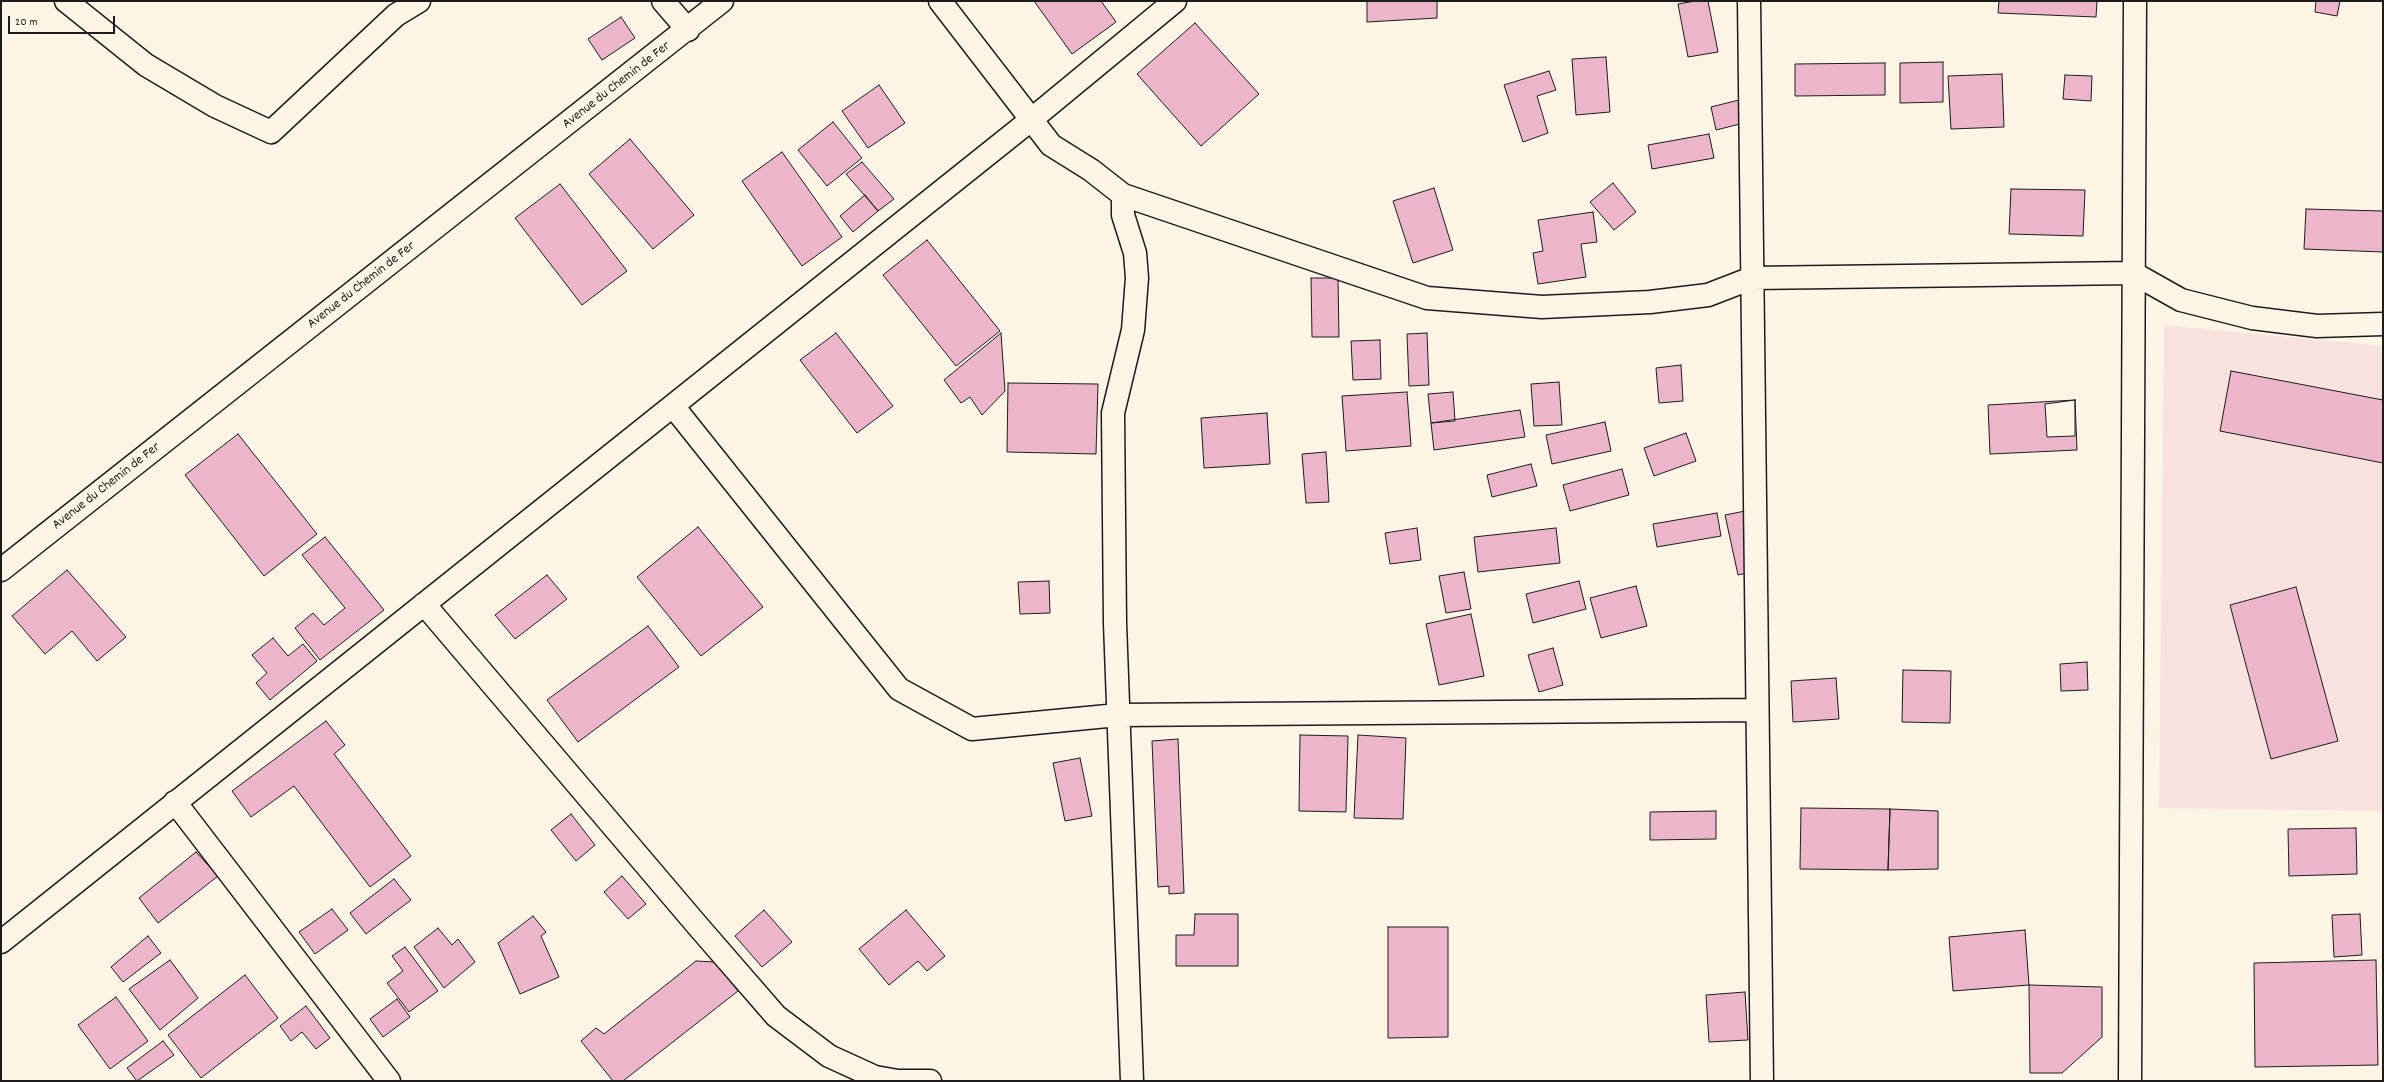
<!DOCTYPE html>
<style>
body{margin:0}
#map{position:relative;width:2384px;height:1082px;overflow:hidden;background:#fcf5e5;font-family:Dekko,sans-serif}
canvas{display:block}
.frame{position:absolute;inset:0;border:2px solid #1c1c1c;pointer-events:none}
.scale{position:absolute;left:8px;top:16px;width:107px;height:18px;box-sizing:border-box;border:2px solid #1c1c1c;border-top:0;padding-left:5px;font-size:12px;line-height:14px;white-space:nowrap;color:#1c1c1c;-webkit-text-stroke:3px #fcf5e5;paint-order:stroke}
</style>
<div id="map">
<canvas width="2384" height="1082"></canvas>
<div class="frame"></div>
<div class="scale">20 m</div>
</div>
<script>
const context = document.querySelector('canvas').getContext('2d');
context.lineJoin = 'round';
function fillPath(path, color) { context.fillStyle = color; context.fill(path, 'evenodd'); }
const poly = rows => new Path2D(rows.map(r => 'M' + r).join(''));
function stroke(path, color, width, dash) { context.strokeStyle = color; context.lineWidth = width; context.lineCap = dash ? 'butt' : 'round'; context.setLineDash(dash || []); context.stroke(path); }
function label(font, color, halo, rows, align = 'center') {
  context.font = font + ' Dekko,sans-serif'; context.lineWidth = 3.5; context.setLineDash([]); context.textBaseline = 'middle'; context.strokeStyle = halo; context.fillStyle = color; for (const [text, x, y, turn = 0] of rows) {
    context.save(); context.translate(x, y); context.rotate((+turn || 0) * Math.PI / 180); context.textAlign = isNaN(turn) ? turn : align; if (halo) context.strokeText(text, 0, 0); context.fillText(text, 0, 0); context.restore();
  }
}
fillPath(poly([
 [2164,325,2383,346,2383,811,2159,808]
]), '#f7e2dd');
const building = poly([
 [1034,1,1101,1,1116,22,1072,54,1034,1],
 [1367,1,1437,1,1437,18,1367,22,1367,1],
 [1695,1,1708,1,1718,52,1688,57,1678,4,1695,1],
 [1999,1,2097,1,2096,17,1998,13,1999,1],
 [2316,1,2340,1,2337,16,2315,12,2316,1],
 [621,17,635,38,602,60,588,39,621,17],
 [1195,23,1259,94,1201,146,1137,74,1195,23],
 [1606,57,1610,112,1576,115,1572,59,1606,57],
 [1943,62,1943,102,1900,103,1900,63,1943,62],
 [1885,63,1885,95,1795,96,1795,64,1885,63],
 [1549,71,1556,90,1537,96,1548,133,1523,142,1504,85,1549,71],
 [2002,74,2004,127,1951,129,1948,76,2002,74],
 [2065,75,2092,76,2091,101,2063,99,2065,75],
 [879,85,905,123,868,148,842,111,879,85],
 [1743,99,1748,122,1716,130,1711,107,1743,99],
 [833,122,862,158,827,186,798,150,833,122],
 [1709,134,1714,158,1652,169,1648,145,1709,134],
 [630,139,694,215,653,249,589,174,630,139],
 [782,152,842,237,802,266,742,181,782,152],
 [862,162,894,199,878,211,846,174,862,162],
 [1613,183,1636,212,1614,230,1590,202,1613,183],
 [560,184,627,271,582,305,515,218,560,184],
 [1434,188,1453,250,1413,263,1393,201,1434,188],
 [2011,189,2085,190,2083,236,2009,234,2011,189],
 [865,195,878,211,853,232,840,216,865,195],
 [2306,209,2383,211,2383,252,2304,249,2306,209],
 [1593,212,1597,242,1581,244,1586,277,1538,284,1533,253,1543,251,1538,220,1593,212],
 [927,240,1000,331,956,366,883,275,927,240],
 [1311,278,1338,278,1339,337,1312,337,1311,278],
 [836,333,893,406,857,433,800,360,836,333],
 [1001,333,1005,391,982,415,970,397,961,403,944,380,1001,333],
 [1427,333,1429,385,1409,386,1407,334,1427,333],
 [1380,340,1381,379,1353,380,1351,341,1380,340],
 [1681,365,1683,401,1659,403,1656,368,1681,365],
 [2231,371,2383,400,2383,463,2220,431,2231,371],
 [1559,382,1562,425,1534,426,1531,384,1559,382],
 [1008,383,1098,384,1096,454,1007,452,1008,383],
 [1407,392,1411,446,1346,451,1342,396,1407,392],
 [1453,392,1455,421,1431,423,1428,394,1453,392],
 [2075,400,2075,436,2047,437,2045,404,2075,400],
 [2075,400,2077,450,1990,454,1988,405,2075,400],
 [1520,410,1525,437,1434,450,1431,423,1520,410],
 [1267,413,1270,464,1204,468,1201,418,1267,413],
 [1605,422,1611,451,1552,464,1546,435,1605,422],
 [1686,433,1696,461,1654,476,1644,448,1686,433],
 [238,434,317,534,264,576,185,475,238,434],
 [1326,452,1329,502,1306,503,1302,454,1326,452],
 [1531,464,1537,486,1492,497,1487,475,1531,464],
 [1622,469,1629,495,1570,511,1563,485,1622,469],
 [1750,510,1762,570,1738,575,1725,515,1750,510],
 [1717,513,1721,536,1657,547,1653,524,1717,513],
 [698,527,763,607,701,656,637,577,698,527],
 [1417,528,1421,560,1390,564,1385,533,1417,528],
 [1556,528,1560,563,1478,572,1474,537,1556,528],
 [325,537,384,610,320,660,295,628,313,613,324,625,345,608,302,555,325,537],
 [67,570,126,637,97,661,72,631,45,654,12,616,67,570],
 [1464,572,1471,609,1446,613,1439,576,1464,572],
 [547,575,567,599,515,639,495,615,547,575],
 [1049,581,1050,613,1020,614,1018,582,1049,581],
 [1579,581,1586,609,1533,623,1526,594,1579,581],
 [1636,586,1647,626,1601,638,1590,598,1636,586],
 [2296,587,2338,741,2271,759,2230,605,2296,587],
 [1471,614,1484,676,1439,685,1426,624,1471,614],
 [648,626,679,667,578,742,547,700,648,626],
 [273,638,288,656,303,644,317,661,270,700,256,683,267,673,252,655,273,638],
 [1553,648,1563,685,1539,692,1528,655,1553,648],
 [2087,662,2088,690,2061,691,2060,664,2087,662],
 [1903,670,1951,671,1950,723,1902,722,1903,670],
 [1836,678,1839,719,1793,722,1791,681,1836,678],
 [326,721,345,745,334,754,411,856,370,887,294,786,251,817,232,791,326,721],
 [1300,735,1348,736,1346,812,1299,811,1300,735],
 [1358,735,1406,738,1403,819,1354,818,1358,735],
 [1178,739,1184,893,1169,894,1169,886,1158,887,1152,741,1178,739],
 [1080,758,1092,816,1065,821,1053,763,1080,758],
 [1801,808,1890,809,1888,870,1800,869,1801,808],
 [1890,809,1938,811,1938,869,1888,870,1890,809],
 [1716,811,1716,839,1650,840,1650,812,1716,811],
 [571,814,595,845,576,861,551,830,571,814],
 [2356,828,2357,874,2289,876,2288,829,2356,828],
 [196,852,218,876,158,923,139,898,196,852],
 [622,876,646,904,628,919,604,892,622,876],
 [394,879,411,900,366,934,350,913,394,879],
 [332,909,348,930,315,954,299,932,332,909],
 [764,910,792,942,762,967,735,936,764,910],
 [906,910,945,956,927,971,918,961,889,985,859,949,906,910],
 [1195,914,1238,914,1238,966,1176,966,1176,935,1194,935,1195,914],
 [2360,914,2362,955,2334,957,2332,915,2360,914],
 [533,916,546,932,541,936,559,977,520,994,498,943,533,916],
 [1388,927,1448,927,1448,1037,1388,1038,1388,927],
 [438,928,452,945,458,939,475,962,444,988,414,947,438,928],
 [2025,930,2029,985,1953,991,1949,937,2025,930],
 [148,936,161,953,123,982,111,967,148,936],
 [405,947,438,991,409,1012,387,983,403,971,392,956,405,947],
 [170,960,198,998,160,1030,129,989,170,960],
 [2376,960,2378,1065,2255,1067,2254,963,2376,960],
 [696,961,715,962,738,991,623,1081,613,1081,581,1041,596,1028,604,1034,696,961],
 [245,975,278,1018,201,1078,168,1035,245,975],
 [2029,985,2102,987,2102,1037,2062,1073,2030,1073,2029,985],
 [1745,992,1748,1040,1709,1042,1706,995,1745,992],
 [116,997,148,1041,110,1069,78,1025,116,997],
 [397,999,410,1017,383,1037,370,1019,397,999],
 [306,1006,330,1038,316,1049,302,1032,291,1041,280,1026,306,1006],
 [163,1041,174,1055,137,1081,127,1068,163,1041]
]);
fillPath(building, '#ecb5cb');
stroke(building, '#1c1c1c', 1);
const street = poly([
 [66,1,146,65,215,106,271,132,396,15,419,1],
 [663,1,688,30],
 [940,1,1051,145,1091,170,1123,195,1427,298,1542,307,1650,302,1708,295,1752,278,2133,273,2181,300,2252,318,2317,326,2383,324],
 [1749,1,1762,1081],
 [1123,195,1123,215,1135,253,1137,278,1133,330,1113,413,1115,623,1132,1081],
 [673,406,899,689,972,729,1118,715,1756,710],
 [1,570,722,1],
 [424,604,697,925,776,1016,829,1056,875,1077,898,1081,930,1081],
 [175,802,389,1081],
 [1,942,1032,119,1175,1],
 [2130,1081,2135,1]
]);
stroke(street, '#1c1c1c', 25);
stroke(street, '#fcf5e5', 22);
label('14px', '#1c1c1c', '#fcf5e5', [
 ["Avenue du Chemin de Fer",617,86,-38],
 ["Avenue du Chemin de Fer",362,286,-38],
 ["Avenue du Chemin de Fer",107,487,-38]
]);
</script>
